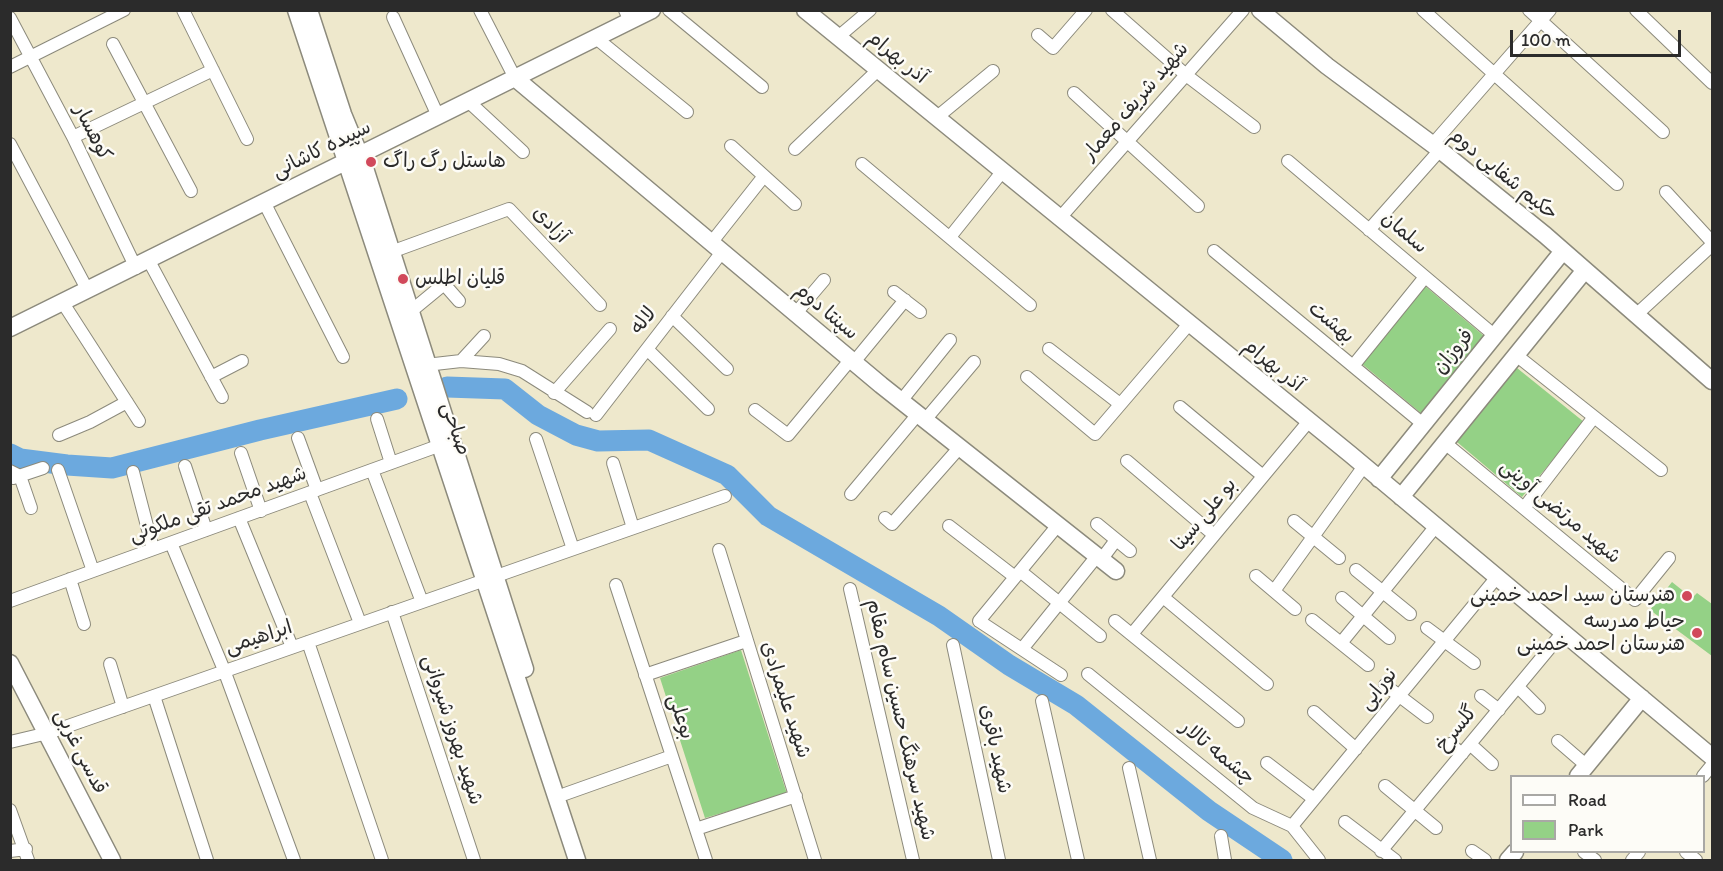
<!DOCTYPE html>
<meta charset="utf-8">
<style>
body{margin:0}
#map{position:relative;width:1723px;height:871px;overflow:hidden;background:#eee8cc;font-family:Itim,sans-serif}
canvas{display:block}
.frame{position:absolute;inset:0;border:12px solid #2b2b2b;pointer-events:none}
.legend{position:absolute;left:1510px;top:775px;width:195px;height:78px;box-sizing:border-box;background:#fdfcf7;border:2px solid #a9a8a5;margin:0;padding:8px 10px;list-style:none;font-size:18px;color:#2b2b2b}
.legend li{display:flex;align-items:center;gap:12px;height:30px}
.legend b{width:30px;border:2px solid #a9a8a5}
.scale{position:absolute;left:1510px;top:30px;width:171px;height:27px;box-sizing:border-box;border:3px solid #2b2b2b;border-top:0;padding-left:8px;font-size:18px;line-height:21px;white-space:nowrap;color:#2b2b2b;-webkit-text-stroke:4px #fdfcf7;paint-order:stroke}
</style>
<div id="map">
<canvas width="1723" height="871"></canvas>
<div class="frame"></div>
<ul class="legend">
<li><b style="height:8px;background:#fff"></b>Road</li>
<li><b style="height:16px;background:#94d186"></b>Park</li>
</ul>
<div class="scale">100 m</div>
</div>
<script>
const context = document.querySelector('canvas').getContext('2d');
context.lineJoin = 'round';
function fillPath(path, color) { context.fillStyle = color; context.fill(path, 'evenodd'); }
const poly = rows => new Path2D(rows.map(r => 'M' + r).join(''));
function stroke(path, color, width, dash) { context.strokeStyle = color; context.lineWidth = width; context.lineCap = dash ? 'butt' : 'round'; context.setLineDash(dash || []); context.stroke(path); }
function label(font, color, halo, rows, align = 'center') {
  context.font = font + ' Itim,"Playpen Sans Arabic",sans-serif'; context.lineWidth = 5; context.setLineDash([]); context.textBaseline = 'middle'; context.strokeStyle = halo; context.fillStyle = color; for (const [text, x, y, turn = 0] of rows) {
    context.save(); context.translate(x, y); context.rotate((+turn || 0) * Math.PI / 180); context.textAlign = isNaN(turn) ? turn : align; if (halo) context.strokeText(text, 0, 0); context.fillText(text, 0, 0); context.restore();
  }
}
fillPath(poly([
 [1425,286,1484,336,1422,414,1361,363],
 [1517,368,1584,422,1522,497,1457,442],
 [1672,582,1692,598,1697,593,1712,604,1712,656,1650,610],
 [741,650,787,794,705,818,660,678]
]), '#94d186');
stroke(poly([
 [447,387,505,389,538,415,576,435,598,441,649,440,727,475,768,516,939,616,1009,665,1076,705,1209,811,1282,860],
 [10,454,20,459,67,465,112,468,260,430,397,399]
]), '#6ca9de', 21);
const street = poly([
 [183,10,247,139],
 [480,10,515,78],
 [625,10,630,21],
 [669,10,762,87],
 [1112,10,1186,75,1254,127],
 [1423,10,1617,184],
 [1529,10,1663,132],
 [1636,10,1712,83],
 [393,17,438,116],
 [10,18,73,137,136,268],
 [1038,35,1053,48,1086,10],
 [838,37,870,10],
 [596,38,687,112],
 [113,44,191,191],
 [10,67,124,10],
 [1074,93,1198,206],
 [468,101,523,152],
 [936,118,993,71],
 [73,137,213,70],
 [10,144,88,291],
 [1432,145,1550,10],
 [731,146,795,204],
 [795,149,878,70],
 [1288,161,1494,335],
 [862,164,1030,305],
 [1666,192,1712,242],
 [264,202,343,357],
 [1059,219,1243,10],
 [1369,230,1440,150],
 [950,237,1002,172],
 [711,243,764,176],
 [1214,251,1423,424],
 [391,252,509,209,600,305],
 [149,261,222,397],
 [894,292,920,312],
 [63,303,139,421],
 [410,312,444,284,459,301],
 [796,313,824,280],
 [1636,315,1712,245],
 [672,316,727,369],
 [647,349,708,409],
 [1049,349,1120,404],
 [1516,355,1661,470],
 [461,361,484,336],
 [854,362,905,300],
 [426,365,461,361,499,364,522,371,587,412],
 [1353,366,1425,277],
 [211,377,242,361],
 [1027,377,1095,434,1189,324],
 [554,393,610,329],
 [901,401,950,340],
 [1180,407,1263,476],
 [755,410,788,435,851,359],
 [596,415,722,252],
 [377,419,391,463],
 [925,420,974,362],
 [59,435,90,422,127,402],
 [298,438,317,490],
 [536,439,573,549],
 [1445,443,1635,600,1669,558],
 [241,453,261,511],
 [1127,461,1214,535],
 [613,463,633,528],
 [185,466,206,530],
 [58,470,93,571],
 [372,470,422,602],
 [10,471,20,476,31,508],
 [133,472,153,549],
 [13,478,43,468],
 [310,493,360,623],
 [851,494,918,414],
 [1524,508,1594,417],
 [239,518,292,647],
 [885,518,892,524,960,447],
 [1294,521,1339,558],
 [1097,524,1130,551],
 [1058,525,979,621,1061,675],
 [949,526,1015,577],
 [171,543,224,670,294,860],
 [719,550,815,860],
 [1101,560,1116,540],
 [1356,570,1410,614],
 [1020,571,1100,636],
 [1256,576,1295,609],
 [70,579,84,624],
 [616,585,706,860],
 [850,589,913,860],
 [1274,591,1364,466],
 [1163,597,1267,684],
 [1342,598,1389,638],
 [10,601,438,446],
 [392,612,474,860],
 [1312,620,1368,665],
 [1115,621,1238,721],
 [1427,628,1474,663],
 [1132,634,1309,421],
 [308,642,382,860],
 [1341,643,1436,526],
 [953,645,999,860],
 [1022,649,1097,556],
 [110,664,123,707],
 [1088,674,1253,808,1292,826,1319,860],
 [645,675,746,641],
 [1385,685,1427,717],
 [1518,687,1539,708],
 [154,696,207,860],
 [1481,696,1499,710],
 [1042,701,1078,860],
 [1314,712,1356,749],
 [1558,741,1587,766],
 [10,742,48,733,725,496],
 [1450,744,1462,754],
 [1470,744,1492,764],
 [1267,763,1314,799],
 [1129,768,1150,860],
 [1703,776,1712,765],
 [1385,786,1436,828],
 [565,794,672,756],
 [10,810,28,860],
 [1345,822,1395,860],
 [1292,826,1497,577],
 [696,829,796,796],
 [1221,836,1225,860],
 [10,851,26,849],
 [1381,851,1563,632],
 [1472,851,1485,860],
 [1584,852,1595,860],
 [1686,852,1696,860],
 [1632,860,1639,852]
]);
const secondary = poly([
 [296,10,577,860],
 [309,10,343,114,364,165,525,669],
 [805,10,1350,454,1712,757],
 [1260,10,1327,66,1440,150,1545,235,1712,381],
 [515,78,881,385,1116,571],
 [10,328,652,10],
 [1379,479,1563,251],
 [1401,497,1585,270],
 [10,663,112,860],
 [1578,776,1642,698],
 [1508,860,1515,852]
]);
stroke(street, '#8c8a7c', 14);
stroke(secondary, '#8c8a7c', 19);
stroke(street, '#fff', 12);
stroke(secondary, '#fff', 16);
for (const [x, y, r, color] of [
 [371,162,6,"#d1495b"],
 [403,279,6,"#d1495b"],
 [1687,596,6,"#d1495b"],
 [1697,633,6,"#d1495b"]
]) { const dot = new Path2D(); dot.arc(x, y, r, 0, 2 * Math.PI); context.fillStyle = color; context.fill(dot); stroke(dot, '#fdfcf7', 2); }
label('20px', '#2b2b2b', '#fdfcf7', [
 ["آذر بهرام",897,58,39],
 ["شهید شریف معمار",1136,102,-49],
 ["کوهسار",92,133,63],
 ["سپیده کاشانی",322,150,-26],
 ["حکیم شفایی دوم",1503,175,39],
 ["آزادی",550,225,47],
 ["سلمان",1404,233,40],
 ["سپنتا دوم",826,312,40],
 ["لاله",644,321,-52],
 ["بهشت",1331,323,40],
 ["فروزان",1454,352,-51],
 ["آذر بهرام",1273,366,39],
 ["صباحی",455,429,72],
 ["شهید محمد تقی ملکوتی",218,505,-20],
 ["شهید مرتضی آوینی",1560,512,40],
 ["بو علی سینا",1205,515,-50],
 ["ابراهیمی",259,638,-18],
 ["نورایی",1379,689,-51],
 ["شهید علیمرادی",785,700,72],
 ["بوعلی",680,717,72],
 ["شهید سرهنگ حسین سام مقام",900,720,77],
 ["گلسرخ",1457,729,-50],
 ["شهید بهروز شیروانی",452,730,72],
 ["شهید باقری",995,749,78],
 ["قدسی غربی",80,752,63],
 ["چشمه تالار",1217,753,39]
]);
label('20px', '#2b2b2b', '#fdfcf7', [
 ["هاستل رگ راگ",383,162],
 ["قلیان اطلس",415,279],
 ["هنرستان سید احمد خمینی",1675,596,"right"],
 ["حیاط مدرسه",1685,622,"right"],
 ["هنرستان احمد خمینی",1685,645,"right"]
], 'left');
</script>
